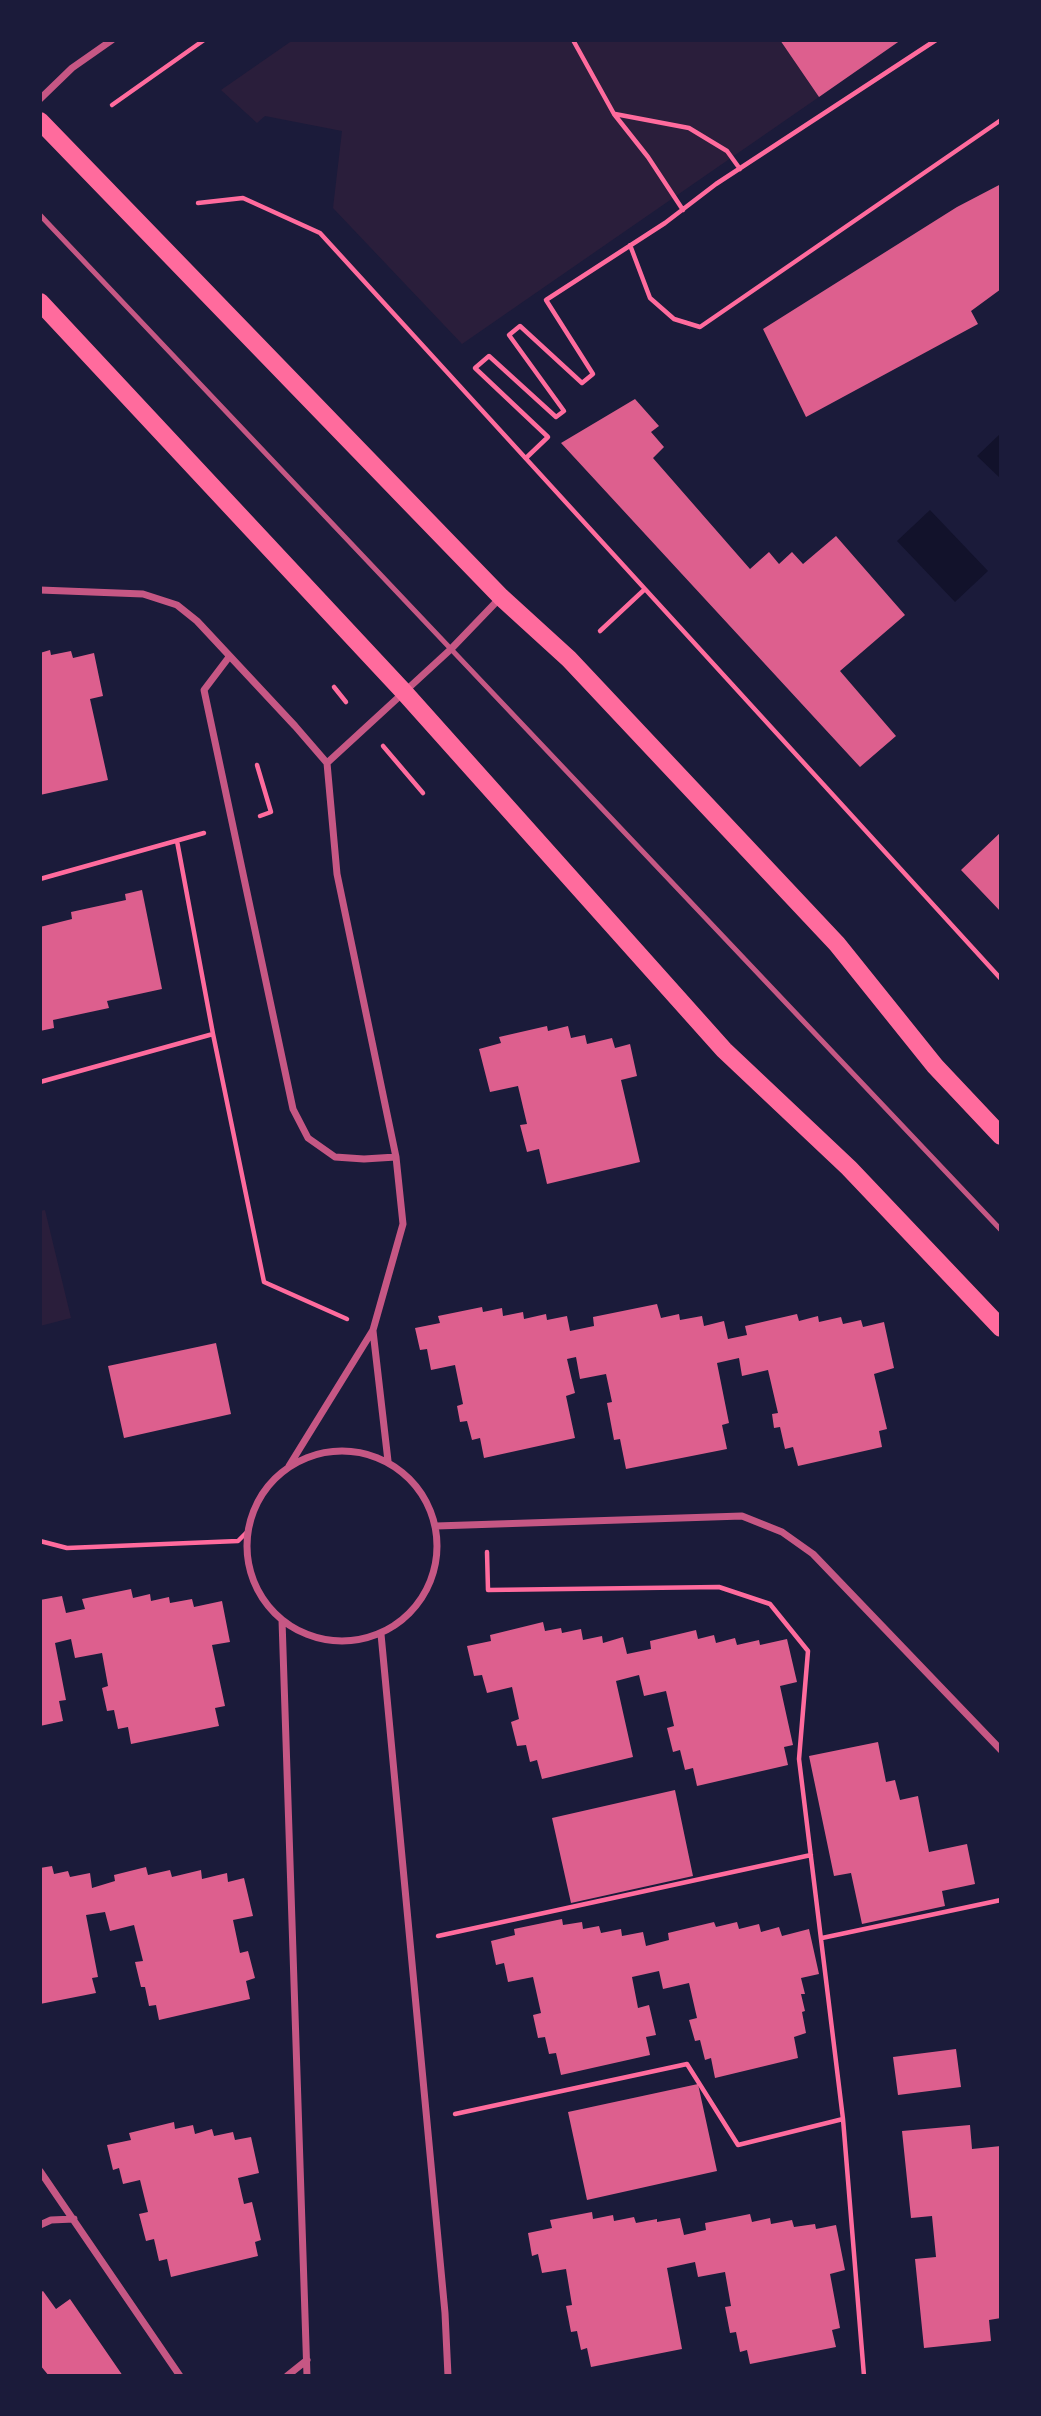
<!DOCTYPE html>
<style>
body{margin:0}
#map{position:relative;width:1041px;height:2416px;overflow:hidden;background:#1b1b3a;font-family:Ubuntu,sans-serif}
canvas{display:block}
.frame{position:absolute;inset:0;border:42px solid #1b1b3a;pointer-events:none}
</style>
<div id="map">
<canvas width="1041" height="2416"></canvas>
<div class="frame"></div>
</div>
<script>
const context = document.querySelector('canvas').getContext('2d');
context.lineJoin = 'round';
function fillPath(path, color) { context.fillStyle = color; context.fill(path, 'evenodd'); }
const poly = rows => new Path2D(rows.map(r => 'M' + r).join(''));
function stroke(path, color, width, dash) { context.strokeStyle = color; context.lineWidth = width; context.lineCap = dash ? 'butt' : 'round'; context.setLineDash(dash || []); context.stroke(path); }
fillPath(poly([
 [293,40,780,40,819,97,462,344,333,208,342,131,265,116,257,123,221,90],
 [45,1210,71,1318,40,1326,40,1211]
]), '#2a1e3b');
fillPath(poly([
 [1001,433,1001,479,977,456],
 [930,510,988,571,955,602,897,541]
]), '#12122b');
fillPath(poly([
 [780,40,901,40,819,97],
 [1001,184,1001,289,971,311,978,324,806,417,763,329,957,207],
 [635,399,659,426,651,432,664,447,653,458,750,569,769,552,779,564,792,552,803,564,836,536,905,615,840,671,896,736,860,767,561,443],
 [50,650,51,655,71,651,73,658,94,653,103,696,90,699,108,780,40,795,40,653],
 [1001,832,1001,912,961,870],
 [142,890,162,989,107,1001,109,1008,53,1020,54,1028,40,1031,40,927,72,919,71,912,126,900,125,894],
 [547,1026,548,1031,568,1026,571,1038,585,1035,587,1044,612,1038,615,1048,630,1044,637,1076,621,1080,640,1162,547,1184,539,1149,527,1152,520,1125,527,1124,518,1086,490,1092,479,1049,501,1043,499,1037],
 [657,1304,661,1318,679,1314,680,1320,702,1316,704,1326,724,1321,728,1339,747,1335,745,1326,797,1314,799,1321,818,1316,819,1322,841,1317,843,1324,861,1320,863,1327,884,1322,894,1368,874,1374,887,1429,879,1431,882,1447,798,1466,793,1447,785,1449,780,1427,774,1428,772,1414,778,1413,768,1370,742,1376,739,1358,717,1363,729,1423,722,1425,727,1449,626,1469,620,1439,614,1440,607,1403,612,1402,606,1374,580,1379,576,1357,567,1359,575,1393,566,1396,575,1438,484,1458,480,1438,472,1440,467,1421,460,1422,457,1406,463,1404,455,1365,431,1370,427,1349,420,1350,415,1328,440,1323,438,1316,482,1307,483,1312,502,1308,503,1316,523,1312,524,1319,546,1314,547,1320,567,1316,570,1331,594,1326,593,1317],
 [216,1343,231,1414,124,1438,108,1366],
 [131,1589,133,1598,150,1594,151,1601,169,1597,170,1603,192,1599,194,1607,222,1601,230,1642,212,1645,225,1706,215,1708,219,1726,131,1744,128,1727,118,1729,114,1710,107,1711,102,1688,108,1686,102,1653,75,1658,71,1639,55,1643,66,1700,59,1701,63,1721,40,1726,40,1600,62,1596,66,1613,85,1609,82,1599],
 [543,1622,545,1631,561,1628,562,1633,581,1629,583,1640,602,1636,603,1643,623,1637,627,1654,651,1649,650,1641,696,1630,698,1639,714,1635,716,1643,735,1638,737,1645,759,1640,760,1645,787,1639,797,1682,780,1686,793,1745,784,1747,788,1765,697,1786,693,1768,685,1770,680,1750,673,1752,667,1728,674,1726,666,1691,644,1696,639,1675,616,1681,633,1757,542,1779,537,1760,530,1762,526,1745,517,1746,511,1722,519,1719,512,1687,487,1693,482,1675,474,1676,467,1646,491,1641,490,1635],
 [878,1742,886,1782,895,1780,900,1800,918,1796,929,1852,967,1844,975,1884,942,1891,945,1906,862,1924,851,1873,834,1876,809,1756],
 [675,1790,693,1876,571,1903,552,1818],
 [52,1866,54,1874,68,1871,70,1877,90,1873,92,1888,115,1881,114,1875,146,1867,148,1875,170,1870,172,1877,201,1870,202,1879,227,1873,228,1882,244,1878,253,1916,233,1920,240,1953,248,1951,255,1978,246,1981,250,1999,159,2020,156,2005,149,2006,145,1987,141,1987,135,1962,143,1961,134,1925,110,1931,105,1912,86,1915,98,1977,92,1978,96,1993,40,2004,40,1868],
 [562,1919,563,1925,582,1922,583,1929,599,1926,601,1933,621,1929,622,1936,643,1932,646,1946,669,1940,668,1933,714,1922,716,1927,737,1922,739,1929,759,1924,761,1932,779,1927,782,1936,809,1929,819,1974,801,1978,805,1994,801,1994,805,2011,802,2012,806,2033,794,2037,798,2058,715,2078,711,2058,705,2060,700,2040,695,2041,689,2020,697,2018,689,1983,663,1989,659,1971,632,1977,638,2008,649,2005,656,2035,646,2037,650,2055,561,2075,556,2053,549,2054,545,2037,538,2038,533,2015,541,2013,533,1977,508,1982,504,1963,496,1965,491,1941,515,1935,514,1929],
 [956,2049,961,2087,898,2095,893,2057],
 [698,2084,717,2171,587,2200,568,2112],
 [174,2122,175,2129,193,2125,195,2134,212,2129,214,2136,233,2132,235,2140,251,2137,259,2173,238,2178,244,2204,252,2202,261,2240,255,2242,258,2256,171,2277,167,2259,159,2261,154,2239,146,2241,139,2214,148,2212,140,2180,123,2184,119,2168,113,2170,107,2145,131,2140,129,2133],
 [970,2125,972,2149,1001,2146,1001,2318,989,2320,991,2341,924,2348,915,2259,936,2257,932,2216,911,2218,902,2131],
 [592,2212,593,2219,613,2215,614,2221,634,2217,636,2223,657,2219,657,2222,680,2218,684,2235,706,2230,705,2223,750,2214,752,2222,770,2218,771,2224,792,2220,794,2227,815,2224,816,2229,836,2225,845,2270,830,2274,840,2328,832,2330,836,2347,750,2364,747,2350,740,2352,736,2332,730,2333,725,2307,731,2306,725,2272,698,2277,695,2262,667,2268,682,2349,591,2367,587,2348,581,2350,577,2331,571,2332,566,2306,572,2305,566,2269,542,2273,538,2254,532,2256,528,2233,552,2228,550,2220],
 [43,2291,56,2309,70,2299,123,2376,49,2376,40,2365,40,2293]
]), '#dd5f8e');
stroke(poly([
 [573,40,614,114,648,157,683,210],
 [112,105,204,40],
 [615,114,689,128,727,151,740,169],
 [198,203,243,198,320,233,1001,979],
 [630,245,650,298,674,319,700,327,1001,120],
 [526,458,548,437,475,368,489,356,556,417,564,411,509,335,520,326,582,383,593,374,546,300,665,223,716,184,936,40],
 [600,631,645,589],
 [334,687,346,702],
 [383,746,423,793],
 [257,765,271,812,260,816],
 [40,879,204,833],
 [213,1034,264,1282,347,1319],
 [40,1082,213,1034,177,841],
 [40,1541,67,1548,238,1541,248,1531],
 [487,1552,488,1590,719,1587,770,1604,808,1651,799,1759,843,2119,864,2376],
 [438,1936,811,1855],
 [822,1938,1001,1900],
 [455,2114,687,2064,738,2145,843,2119]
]), '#ff6b9d', 4.5);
stroke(poly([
 [40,215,1001,1230]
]), '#c65784', 5);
stroke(poly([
 [40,99,72,68,112,40],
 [40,590,143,594,177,605,197,621,295,726,327,763],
 [229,657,204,690,293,1109,308,1138,335,1157,364,1159,396,1157],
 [327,763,451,649,501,597],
 [373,1331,388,1461],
 '247 1546a95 95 0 1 1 190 0a95 95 0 1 1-190 0Z',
 [289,1466,373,1330,403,1224,396,1157,337,874,327,763],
 [436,1526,742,1516,782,1532,813,1554,1001,1750],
 [282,1620,307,2376],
 [381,1634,445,2313,448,2376],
 [40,2171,180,2376],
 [40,2225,51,2220,74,2219],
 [287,2376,307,2360]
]), '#c65784', 7);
stroke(poly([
 [40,121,501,597,569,659,837,944,935,1066,1001,1136],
 [40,302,404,692,724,1050,849,1168,1001,1328]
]), '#ff6b9d', 18);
</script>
